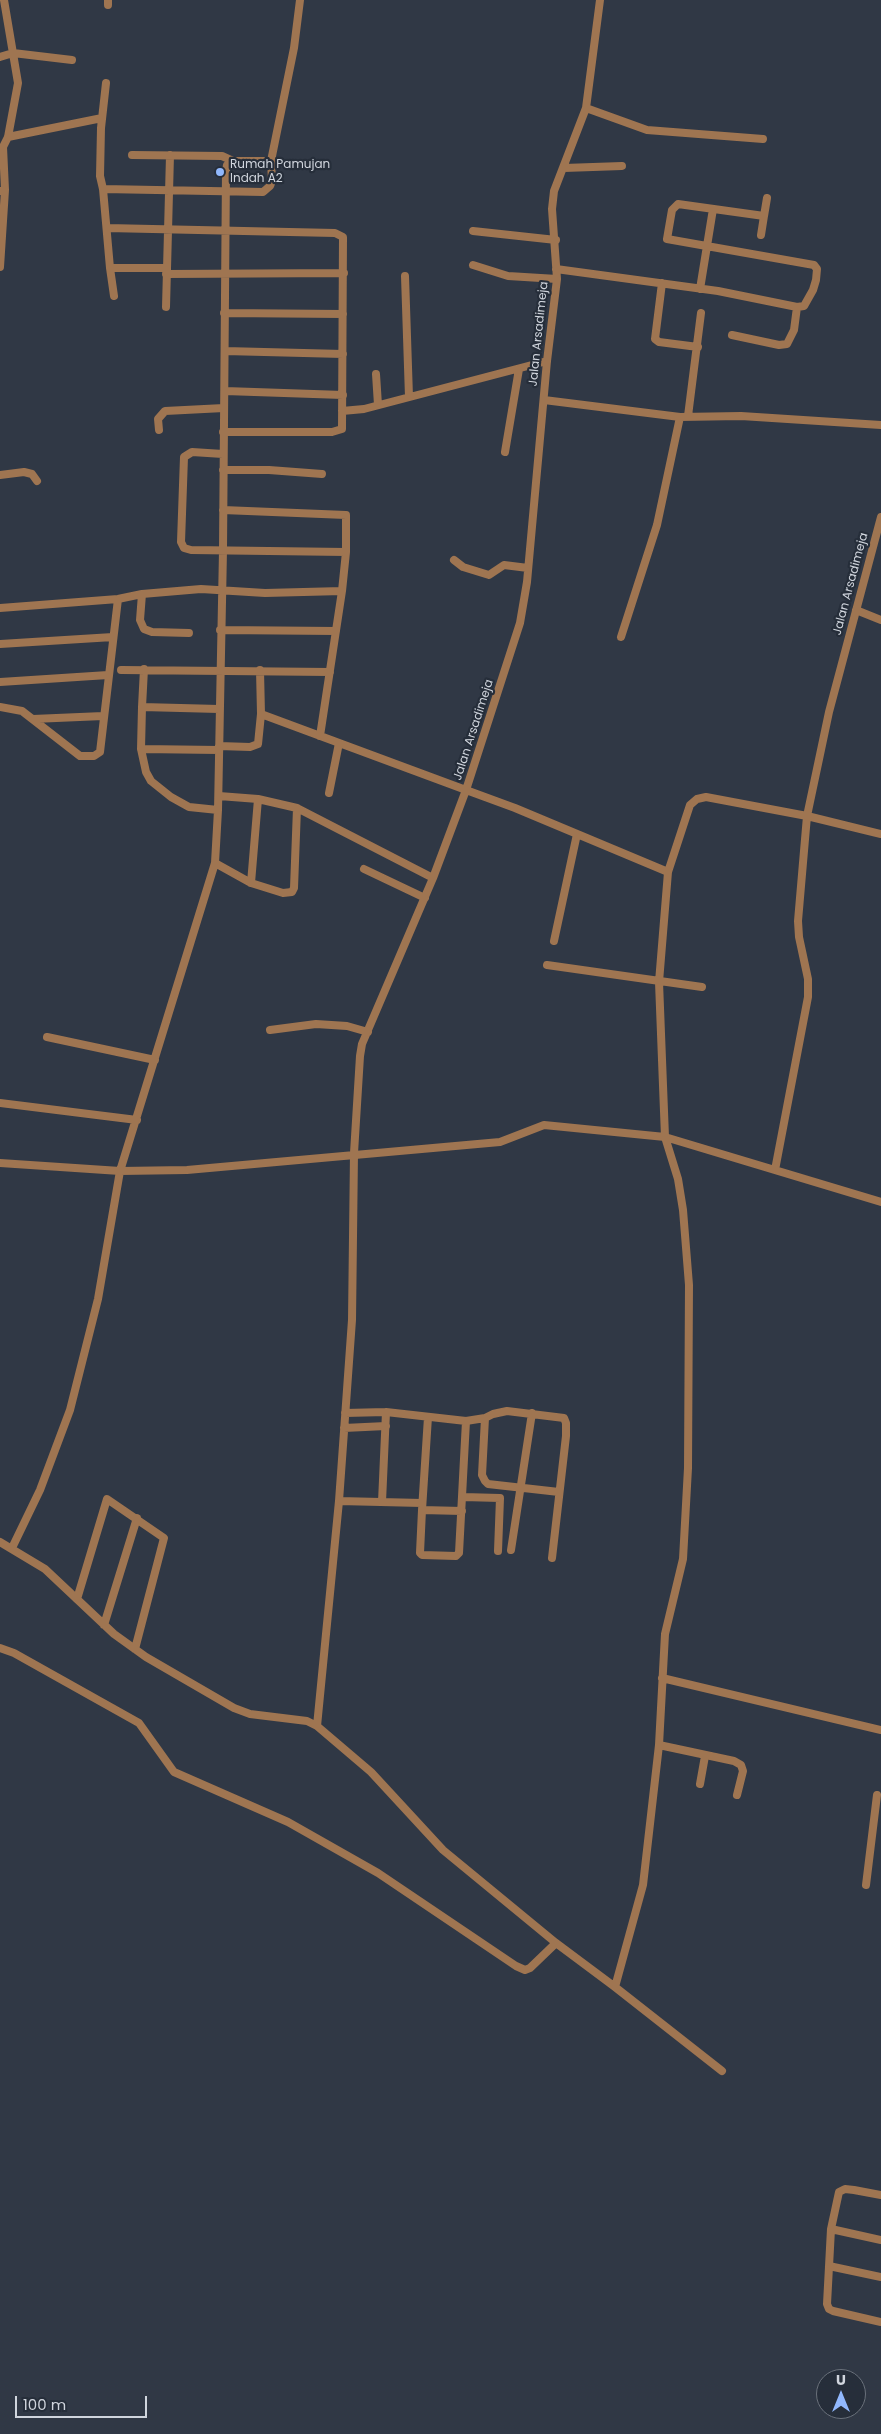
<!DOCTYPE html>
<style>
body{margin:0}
#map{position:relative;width:881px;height:2434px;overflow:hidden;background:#303845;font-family:Poppins,sans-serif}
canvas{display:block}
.north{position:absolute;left:816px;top:2369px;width:50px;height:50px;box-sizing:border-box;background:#262e3a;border:1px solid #6a717b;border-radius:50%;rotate:0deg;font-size:14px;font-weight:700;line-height:20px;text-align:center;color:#d0d5dd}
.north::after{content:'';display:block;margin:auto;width:18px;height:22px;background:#91b8fd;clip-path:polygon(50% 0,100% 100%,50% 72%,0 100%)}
.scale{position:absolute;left:15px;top:2396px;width:132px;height:22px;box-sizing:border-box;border:2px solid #d0d5dd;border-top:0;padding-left:6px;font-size:15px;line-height:18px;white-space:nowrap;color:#d0d5dd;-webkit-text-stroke:4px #262e3a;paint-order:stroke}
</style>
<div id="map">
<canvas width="881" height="2434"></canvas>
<div class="north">U</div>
<div class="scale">100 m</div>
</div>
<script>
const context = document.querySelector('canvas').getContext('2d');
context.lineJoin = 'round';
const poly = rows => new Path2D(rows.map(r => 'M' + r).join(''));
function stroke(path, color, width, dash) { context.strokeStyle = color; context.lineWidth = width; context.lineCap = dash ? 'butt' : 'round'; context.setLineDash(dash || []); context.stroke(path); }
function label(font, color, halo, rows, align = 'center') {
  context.font = font + ' Poppins,sans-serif'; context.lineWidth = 4.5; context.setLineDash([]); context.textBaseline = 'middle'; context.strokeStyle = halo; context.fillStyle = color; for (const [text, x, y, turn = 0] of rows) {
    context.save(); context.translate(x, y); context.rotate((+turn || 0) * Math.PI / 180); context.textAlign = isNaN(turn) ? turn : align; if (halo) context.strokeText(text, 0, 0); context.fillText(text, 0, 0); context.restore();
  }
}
stroke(poly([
 [600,0,586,108,554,191,552,209,557,279,547,361,527,582,520,623,466,790,515,808,668,872],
 [108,5,108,0],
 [0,57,13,53,72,60],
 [586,108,647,130,763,139],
 [8,137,102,118],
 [132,155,222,156,233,161],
 [564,168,622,166],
 [103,189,100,176,101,128,106,83],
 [0,191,5,190,3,147,8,137,18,83,4,0],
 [107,228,335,233,343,237,342,429,332,432,223,432],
 [473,231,556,240],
 [761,235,764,216],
 [473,265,508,276,557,279],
 [0,267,5,190],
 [110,268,114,296],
 [166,268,110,268,103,189,263,192,270,186,272,181,271,161],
 [556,269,718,291,797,307,804,306,813,290,816,280,817,269,814,265,667,239,672,210,678,204,764,216,767,198],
 [166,274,344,273],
 [405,276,409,397],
 [662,283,655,339,659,342,698,347],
 [700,289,713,209],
 [166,307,170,155],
 [224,313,343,314],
 [732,335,779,345,787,344,794,330,797,307],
 [225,351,343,354],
 [376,374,378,405],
 [225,391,343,395],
 [544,400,680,417,741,416,881,425],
 [342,411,364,409,547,361],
 [688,416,701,313],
 [159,430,158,419,165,411,224,408],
 [505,452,519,369],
 [223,454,192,452,184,457,181,542,184,548,191,550,346,552],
 [223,470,269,470,322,474],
 [0,475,24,472,32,474,37,481],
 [223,510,346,515,346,552,342,591,320,736],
 [454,560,463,567,489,575,504,565,528,568],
 [142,594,140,620,144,629,152,632,189,633],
 [0,608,118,599,142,594,201,589,265,593,342,591],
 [856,610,881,620],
 [220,630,336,631],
 [621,637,657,525,680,417],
 [0,644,113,637],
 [144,669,142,707,219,709],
 [121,670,330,672],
 [260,670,261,714],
 [0,682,108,675],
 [0,707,22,711,80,756,94,756,100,752,118,599],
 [142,707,141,749,146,772,151,781,171,797,189,807,218,810],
 [33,719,103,716],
 [219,746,250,747,258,744,261,714,466,790,433,878,362,1044,360,1056,354,1153,352,1320,339,1501,317,1726],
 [141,749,219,750],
 [329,793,339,743],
 [219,796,258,799,251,883],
 [297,808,433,878],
 [881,834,807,816,706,797,697,799,690,805,668,872,659,982,665,1137,881,1202],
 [215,863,251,883,283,893,292,892,294,888,297,808,258,799],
 [364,869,425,898],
 [554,941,577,834],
 [547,965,702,987],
 [270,1030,316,1024,347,1026,368,1032],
 [47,1037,155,1060],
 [0,1103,137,1120],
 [0,1163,120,1171,187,1170,500,1142,544,1125,665,1137,678,1179,683,1210,689,1285,688,1468,683,1559,665,1634,659,1745,643,1885,615,1987,556,1943,443,1850,371,1772,317,1726,307,1721,250,1714,234,1708,146,1657,114,1634,45,1569,0,1542],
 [775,1170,808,997,808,979,799,937,798,921,807,816,829,712,881,517],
 [345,1413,386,1412,466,1421,485,1418,493,1414,507,1411,564,1418,566,1423,566,1436,552,1558],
 [428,1417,422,1510,420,1553,422,1555,456,1556,459,1553,466,1421],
 [485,1418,482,1475,485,1481,488,1484,559,1492],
 [344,1428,386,1426],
 [463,1497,500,1498,498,1551],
 [339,1501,422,1503],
 [382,1502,386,1412],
 [422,1510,462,1511],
 [12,1548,40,1490,70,1410,98,1299,120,1171,215,863,218,810,223,550,226,170,227,165,233,161,271,161,294,48,300,0],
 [511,1550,532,1413],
 [77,1599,107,1499,164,1538,135,1649],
 [104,1625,137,1518],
 [0,1648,14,1653,139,1723,174,1772,288,1822,378,1873,516,1966,525,1970,530,1968,556,1943],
 [662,1678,881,1730],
 [659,1745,734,1761,741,1765,743,1771,737,1795],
 [700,1784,705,1756],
 [866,1885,877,1795],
 [615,1987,722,2071],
 [881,2195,854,2190,845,2189,839,2192,831,2229,827,2304,829,2309,833,2311,881,2322],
 [831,2229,881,2240],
 [829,2266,881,2277]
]), '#9f7551', 8);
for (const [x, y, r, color] of [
 [220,172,5,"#91b8fd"]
]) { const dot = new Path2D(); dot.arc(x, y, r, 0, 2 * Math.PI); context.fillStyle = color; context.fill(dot); stroke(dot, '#262e3a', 2); }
label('12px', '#d0d5dd', '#262e3a', [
 ["Rumah Pamujan",230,165],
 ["Indah A2",230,179]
], 'left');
label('12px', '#d0d5dd', '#262e3a', [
 ["Jalan Arsadimeja",539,334,-84],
 ["Jalan Arsadimeja",851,584,-75],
 ["Jalan Arsadimeja",474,730,-72]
]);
</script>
